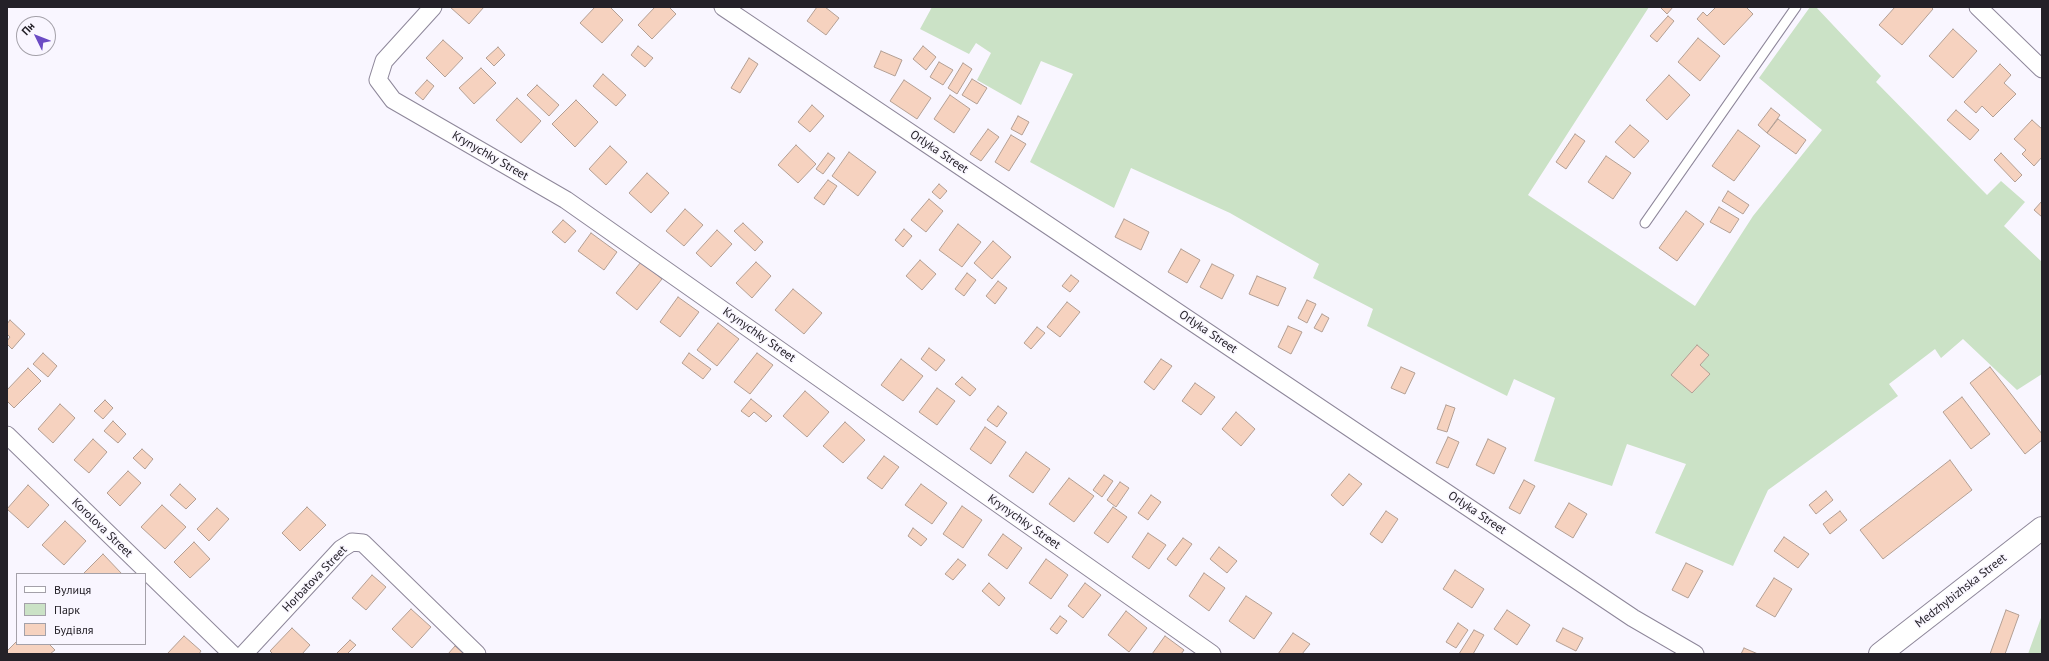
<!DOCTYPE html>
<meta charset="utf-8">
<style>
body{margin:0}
#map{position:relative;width:2049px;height:661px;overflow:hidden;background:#f9f6ff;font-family:"PT Sans",sans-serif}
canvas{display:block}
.frame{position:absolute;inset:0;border:8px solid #242128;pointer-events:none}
.legend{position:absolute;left:16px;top:573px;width:130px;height:72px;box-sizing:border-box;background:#f9f6ff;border:1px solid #a4a1a9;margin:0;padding:5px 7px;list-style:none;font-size:12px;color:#242128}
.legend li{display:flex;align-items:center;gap:8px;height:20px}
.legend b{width:20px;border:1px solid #a4a1a9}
.north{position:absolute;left:16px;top:16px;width:40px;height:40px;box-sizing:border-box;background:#f9f6ff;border:1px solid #a4a1a9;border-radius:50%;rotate:313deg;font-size:11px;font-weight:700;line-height:16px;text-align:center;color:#242128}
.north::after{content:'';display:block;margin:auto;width:14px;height:18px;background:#6b4bc4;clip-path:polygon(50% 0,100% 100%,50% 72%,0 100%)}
</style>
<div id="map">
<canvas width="2049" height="661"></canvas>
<div class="frame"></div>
<ul class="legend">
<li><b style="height:5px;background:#fff"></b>Вулиця</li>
<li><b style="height:11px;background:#cbe2c6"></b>Парк</li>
<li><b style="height:11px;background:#f6d2bf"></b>Будівля</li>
</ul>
<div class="north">Пн</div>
</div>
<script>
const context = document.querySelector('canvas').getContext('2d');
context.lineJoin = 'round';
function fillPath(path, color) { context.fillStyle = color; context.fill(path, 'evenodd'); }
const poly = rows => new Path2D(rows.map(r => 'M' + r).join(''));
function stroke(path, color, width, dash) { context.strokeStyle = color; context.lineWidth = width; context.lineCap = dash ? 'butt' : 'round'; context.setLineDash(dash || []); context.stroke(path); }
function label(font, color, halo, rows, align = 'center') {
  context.font = font + ' "PT Sans",sans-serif'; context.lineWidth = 3; context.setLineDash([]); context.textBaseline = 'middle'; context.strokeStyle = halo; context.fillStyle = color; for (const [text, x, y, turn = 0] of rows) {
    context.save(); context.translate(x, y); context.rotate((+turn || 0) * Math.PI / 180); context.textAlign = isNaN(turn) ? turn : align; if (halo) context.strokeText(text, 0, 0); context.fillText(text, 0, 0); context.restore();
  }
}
fillPath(poly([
 [932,7,1649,7,1528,195,1695,306,1753,216,1822,130,1759,78,1810,7,1816,7,1881,76,1876,82,1987,195,2001,181,2025,202,2004,226,2042,262,2042,374,2017,390,1963,339,1941,358,1935,349,1889,384,1898,396,1768,490,1733,566,1655,533,1686,464,1627,444,1612,486,1534,461,1555,398,1514,379,1507,396,1367,326,1373,309,1313,278,1319,264,1230,213,1131,168,1114,208,1030,162,1073,74,1041,61,1021,105,977,80,991,53,976,43,969,54,920,29],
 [2042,615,2042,654,2028,654]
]), '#cbe2c6');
const building = poly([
 [450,7,484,7,469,24,450,7],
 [595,7,610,7,623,20,602,43,580,23,595,7],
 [655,7,669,7,676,14,652,39,638,25,655,7],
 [817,7,825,7,839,18,826,35,807,21,817,7],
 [1660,7,1673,7,1667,14,1660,7],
 [1716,7,1746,7,1753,14,1724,45,1697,19,1703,12,1707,16,1716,7],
 [1895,7,1931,7,1933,9,1902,45,1879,25,1895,7],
 [1668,16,1674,21,1657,42,1650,36,1668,16],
 [1953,29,1977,51,1953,78,1929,56,1953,29],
 [1698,38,1720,56,1700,81,1678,62,1698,38],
 [443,40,463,58,445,77,426,58,443,40],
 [638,46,653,58,645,67,631,55,638,46],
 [923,46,936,57,926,70,913,59,923,46],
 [498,47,505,55,494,66,486,58,498,47],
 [881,51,902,60,895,76,874,67,881,51],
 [749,58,758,64,740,93,731,88,749,58],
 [939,62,953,70,943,85,930,77,939,62],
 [963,63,972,69,957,94,948,88,963,63],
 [2000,64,2011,75,2004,83,2016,94,1993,117,1982,106,1976,113,1964,102,2000,64],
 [481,68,496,83,474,104,459,88,481,68],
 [603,74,626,95,616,106,593,86,603,74],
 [1669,75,1690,95,1667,120,1646,100,1669,75],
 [972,79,987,88,977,104,962,95,972,79],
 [427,80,434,86,423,100,415,93,427,80],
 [904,80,931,98,917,119,890,101,904,80],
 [537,85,559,105,549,116,527,95,537,85],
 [950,95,970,109,954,133,934,119,950,95],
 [517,98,541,121,521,143,496,120,517,98],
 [576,100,598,122,575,147,552,124,576,100],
 [812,105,824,116,810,132,798,122,812,105],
 [1771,108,1780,115,1767,133,1758,125,1771,108],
 [1956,110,1979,130,1970,140,1947,120,1956,110],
 [1018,116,1029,122,1022,135,1011,129,1018,116],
 [1778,119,1806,140,1796,154,1767,133,1778,119],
 [2032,120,2042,129,2042,157,2034,166,2022,154,2026,150,2014,139,2032,120],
 [1630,125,1649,141,1634,158,1615,142,1630,125],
 [988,129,999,137,981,161,970,154,988,129],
 [1738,130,1760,146,1734,181,1712,166,1738,130],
 [1575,134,1585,141,1566,169,1556,162,1575,134],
 [1011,135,1026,144,1009,171,995,162,1011,135],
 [796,145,816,164,798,183,778,165,796,145],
 [610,146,627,162,606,185,589,169,610,146],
 [849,152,876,172,858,196,832,176,849,152],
 [828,153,835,158,823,174,816,169,828,153],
 [2001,153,2022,175,2015,182,1994,160,2001,153],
 [1606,156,1631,173,1613,199,1588,182,1606,156],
 [647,173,669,193,651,213,629,193,647,173],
 [828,180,837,186,824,205,814,198,828,180],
 [939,184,947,191,940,199,932,192,939,184],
 [1728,191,1749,205,1743,214,1722,201,1728,191],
 [929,199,943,211,926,232,911,220,929,199],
 [2042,201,2042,217,2034,210,2042,201],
 [1719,207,1739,219,1730,233,1710,222,1719,207],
 [685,209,703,225,684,246,666,231,685,209],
 [1686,211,1704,224,1677,261,1659,248,1686,211],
 [1124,219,1149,232,1141,250,1115,237,1124,219],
 [563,220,576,231,565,243,552,232,563,220],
 [743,223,763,242,755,251,734,231,743,223],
 [958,224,981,242,962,267,939,250,958,224],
 [904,229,912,236,903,247,895,240,904,229],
 [717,230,732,244,711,267,696,253,717,230],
 [591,233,617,252,604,270,578,251,591,233],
 [993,241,1011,257,992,279,974,263,993,241],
 [1181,249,1200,260,1187,283,1168,272,1181,249],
 [920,260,936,274,922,290,906,276,920,260],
 [641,262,662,279,637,310,616,293,641,262],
 [756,262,771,276,752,298,736,283,756,262],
 [1212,264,1234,275,1222,299,1200,287,1212,264],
 [967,273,976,280,964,296,955,289,967,273],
 [1071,275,1079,281,1070,292,1062,286,1071,275],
 [1257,276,1286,288,1278,306,1249,294,1257,276],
 [998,281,1007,288,995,304,986,296,998,281],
 [793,289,822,313,804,334,775,310,793,289],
 [678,297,699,312,680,337,660,322,678,297],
 [1307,300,1316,304,1307,323,1298,318,1307,300],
 [1067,302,1080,312,1060,337,1047,327,1067,302],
 [1322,314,1329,318,1322,332,1314,328,1322,314],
 [10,320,25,334,12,349,7,344,7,341,10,337,7,334,7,324,10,320],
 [718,323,739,339,717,366,697,350,718,323],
 [1288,326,1302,332,1291,354,1278,347,1288,326],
 [1037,327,1045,333,1031,349,1024,343,1037,327],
 [1697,345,1709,355,1700,365,1710,374,1692,393,1671,375,1697,345],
 [929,348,945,360,936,371,921,359,929,348],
 [43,353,57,366,48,377,33,364,43,353],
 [689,353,711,369,703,379,682,363,689,353],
 [757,353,773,365,750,394,734,382,757,353],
 [901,359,923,376,903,401,881,385,901,359],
 [1161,359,1172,366,1154,390,1144,382,1161,359],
 [1401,367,1415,373,1405,394,1391,388,1401,367],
 [1990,367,2042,434,2042,440,2025,454,1970,383,1990,367],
 [28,368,41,381,14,408,7,401,7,390,28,368],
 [962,377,976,389,970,396,955,384,962,377],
 [1195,383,1215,397,1201,415,1182,401,1195,383],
 [937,388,955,401,937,425,919,412,937,388],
 [805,391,829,412,807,437,783,416,805,391],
 [1962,397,1990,434,1971,449,1943,412,1962,397],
 [751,399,772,416,766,422,754,412,749,417,741,411,751,399],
 [105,400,113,408,103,419,94,411,105,400],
 [60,404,75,418,53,443,38,429,60,404],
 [1446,405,1455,408,1447,432,1437,429,1446,405],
 [998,406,1007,413,997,427,987,420,998,406],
 [1236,412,1255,429,1241,446,1222,429,1236,412],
 [113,421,126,434,118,443,104,431,113,421],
 [845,422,865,440,843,463,823,446,845,422],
 [985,427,1006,442,991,464,970,449,985,427],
 [1448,437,1459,442,1448,468,1436,463,1448,437],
 [93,439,107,452,89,473,74,460,93,439],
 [1488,439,1506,448,1494,474,1476,465,1488,439],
 [142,449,153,459,145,469,133,458,142,449],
 [1026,452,1050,469,1033,493,1009,476,1026,452],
 [884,456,899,467,882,489,867,478,884,456],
 [1950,460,1972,490,1883,559,1860,530,1950,460],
 [128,471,141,483,120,506,107,493,128,471],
 [1349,474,1362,484,1343,506,1331,495,1349,474],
 [1104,475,1113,481,1102,497,1093,490,1104,475],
 [1069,478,1094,496,1074,522,1049,504,1069,478],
 [1524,480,1535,486,1520,514,1509,508,1524,480],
 [1120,482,1129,488,1116,507,1107,500,1120,482],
 [180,484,196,499,186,509,170,495,180,484],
 [921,484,947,503,932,524,905,505,921,484],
 [28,485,49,505,28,528,7,509,28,485],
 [1826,491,1833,500,1816,514,1809,505,1826,491],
 [1151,495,1161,502,1148,520,1138,513,1151,495],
 [1569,503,1587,514,1573,538,1555,527,1569,503],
 [162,505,186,527,165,549,141,527,162,505],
 [962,506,982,520,963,548,943,534,962,506],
 [307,507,326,525,300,551,282,533,307,507],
 [1113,507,1127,517,1108,543,1094,533,1113,507],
 [217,508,229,519,209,541,197,529,217,508],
 [1386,511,1398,519,1382,543,1370,534,1386,511],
 [1840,511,1847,520,1830,534,1823,524,1840,511],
 [65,521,86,541,64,565,42,545,65,521],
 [913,528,927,539,921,546,908,536,913,528],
 [1148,533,1166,545,1149,569,1132,557,1148,533],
 [1003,534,1022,548,1007,569,988,555,1003,534],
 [1784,537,1809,554,1798,568,1774,551,1784,537],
 [1183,538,1192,544,1176,566,1167,559,1183,538],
 [194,542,210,559,190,578,174,562,194,542],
 [1219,547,1237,561,1227,573,1210,559,1219,547],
 [103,554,122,574,83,574,103,554],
 [958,559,966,565,953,580,945,574,958,559],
 [1046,559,1068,575,1051,599,1029,583,1046,559],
 [1686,563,1703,571,1688,598,1672,590,1686,563],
 [1455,570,1484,589,1472,608,1443,589,1455,570],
 [1204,573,1225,588,1209,611,1189,596,1204,573],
 [372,575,386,587,366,610,352,598,372,575],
 [1774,578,1792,589,1775,617,1756,606,1774,578],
 [989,583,1005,598,999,606,982,591,989,583],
 [1085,583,1101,595,1083,618,1068,606,1085,583],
 [1246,596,1272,613,1254,639,1229,621,1246,596],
 [411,609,431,627,412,648,392,629,411,609],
 [1507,610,1530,625,1517,645,1494,629,1507,610],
 [2006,610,2019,615,2005,654,1990,654,2006,610],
 [1126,611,1147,628,1129,652,1108,635,1126,611],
 [1060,616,1067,621,1057,634,1050,629,1060,616],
 [1458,623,1468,630,1456,648,1446,642,1458,623],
 [292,628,310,645,302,654,273,654,270,651,292,628],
 [1563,628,1583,638,1576,651,1556,641,1563,628],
 [1474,630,1484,635,1473,654,1459,654,1474,630],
 [1293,633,1310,644,1302,654,1278,654,1293,633],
 [184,636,201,651,199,654,167,654,184,636],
 [1165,636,1184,650,1181,654,1152,654,1165,636],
 [350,640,356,645,347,654,336,654,350,640],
 [17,641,17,644,49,644,55,650,50,654,7,654,7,651,17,641],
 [455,646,464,654,448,654,455,646],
 [1744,648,1758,654,1741,654,1744,648]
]);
fillPath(building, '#f6d2bf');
stroke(building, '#b39f94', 1);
const service = poly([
 [1645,223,1796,7]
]);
const minor = poly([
 [433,7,384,61,378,80,393,100,566,200,1212,654],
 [723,7,1633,618,1695,654],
 [1978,7,2042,69],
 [7,435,232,654],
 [244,654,341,549,352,542,363,543,477,654]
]);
const secondary = poly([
 [1880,654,2042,528]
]);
stroke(service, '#8e879a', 11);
stroke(minor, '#8e879a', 19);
stroke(secondary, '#8e879a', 24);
stroke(service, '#fff', 9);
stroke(minor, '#fff', 17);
stroke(secondary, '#fff', 22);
label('12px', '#242128', '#f9f6ff', [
 ["Orlyka Street",939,152,34],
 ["Krynychky Street",490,156,30],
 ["Orlyka Street",1208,332,34],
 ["Krynychky Street",759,335,35],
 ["Orlyka Street",1477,513,34],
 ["Krynychky Street",1024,522,35],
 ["Korolova Street",102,528,44],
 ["Horbatova Street",315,579,-46],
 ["Medzhybizhska Street",1961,591,-38]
]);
</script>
